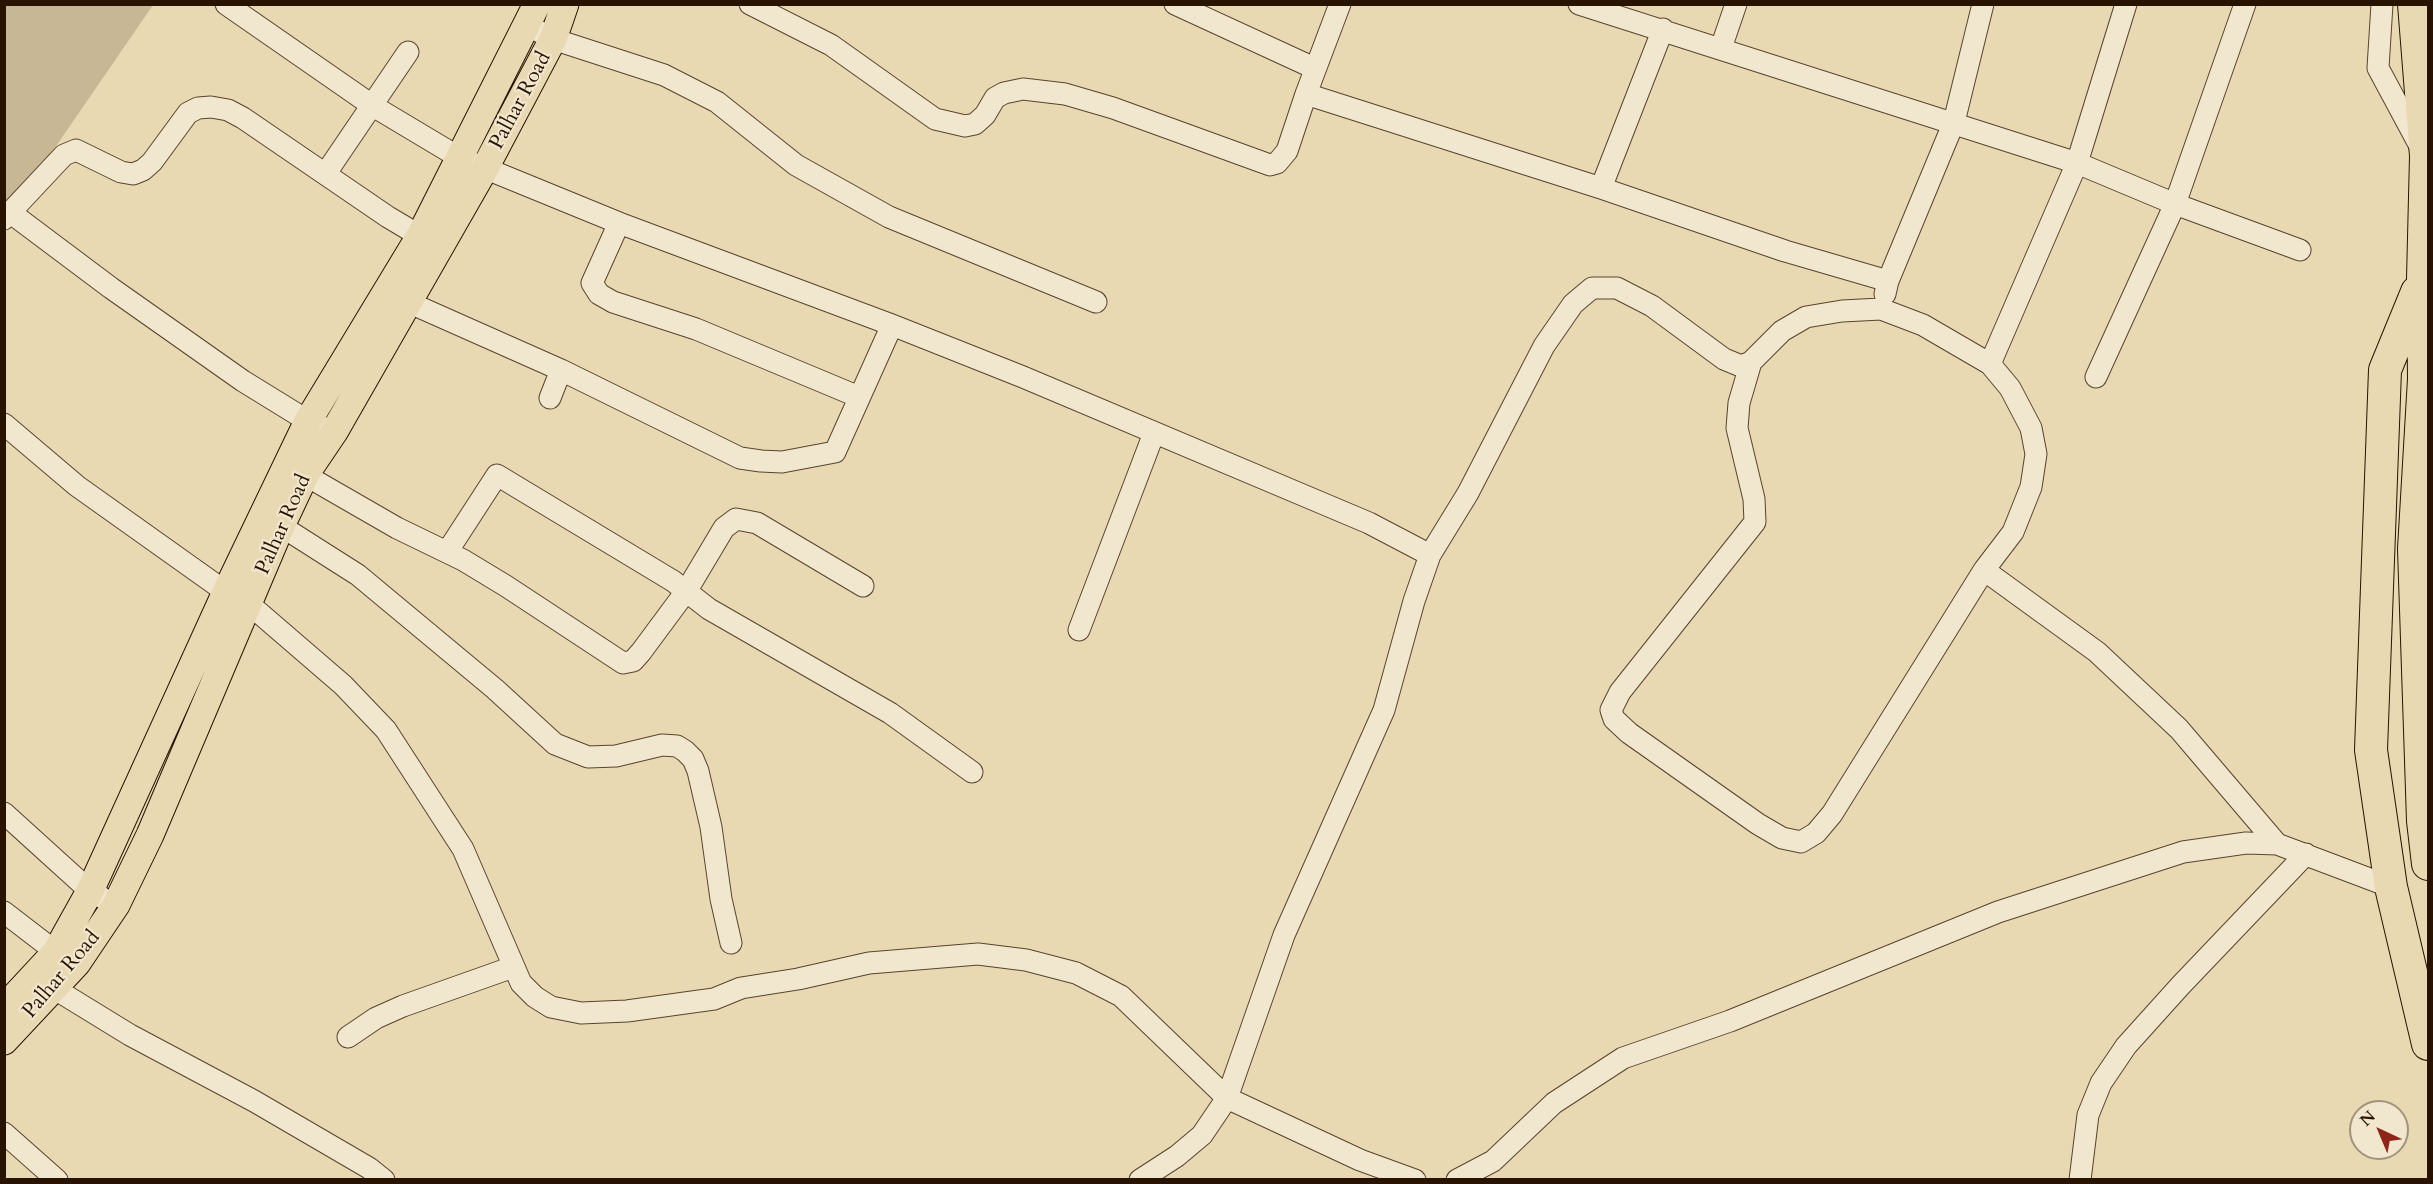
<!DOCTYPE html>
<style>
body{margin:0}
#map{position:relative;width:2433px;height:1184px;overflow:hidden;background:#e9d9b3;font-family:Cardo,serif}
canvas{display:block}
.frame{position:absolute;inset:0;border:6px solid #281300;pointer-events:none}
.north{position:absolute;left:2349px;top:1100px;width:60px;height:60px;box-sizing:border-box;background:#f1e6ce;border:2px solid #a1927c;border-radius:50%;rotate:316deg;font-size:16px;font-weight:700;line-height:24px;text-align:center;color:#281300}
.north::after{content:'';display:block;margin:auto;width:21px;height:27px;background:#8f2418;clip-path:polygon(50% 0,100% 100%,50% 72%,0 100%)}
</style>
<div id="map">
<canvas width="2433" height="1184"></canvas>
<div class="frame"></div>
<div class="north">N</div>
</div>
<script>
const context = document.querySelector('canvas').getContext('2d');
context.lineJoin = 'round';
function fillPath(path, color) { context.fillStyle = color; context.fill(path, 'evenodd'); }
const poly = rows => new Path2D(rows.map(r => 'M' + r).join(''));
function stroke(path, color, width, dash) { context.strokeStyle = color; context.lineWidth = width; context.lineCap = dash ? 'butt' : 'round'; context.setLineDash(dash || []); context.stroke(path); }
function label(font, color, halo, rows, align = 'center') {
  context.font = font + ' Cardo,serif'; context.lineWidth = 4.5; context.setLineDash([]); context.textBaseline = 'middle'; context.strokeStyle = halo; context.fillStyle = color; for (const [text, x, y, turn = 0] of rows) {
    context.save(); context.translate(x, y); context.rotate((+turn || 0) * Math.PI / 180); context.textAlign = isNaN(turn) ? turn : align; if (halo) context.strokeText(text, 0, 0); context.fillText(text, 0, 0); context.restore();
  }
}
fillPath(poly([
 [5,5,153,5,17,203,5,209]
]), '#c8b795');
const minor = poly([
 [226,4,373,106,460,158,619,223,892,325,1023,377,1369,523,1430,555,1414,601,1384,710,1284,935,1227,1098,1202,1135,1177,1156,1140,1180],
 [750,4,831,45,935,119,965,126,975,124,985,115,995,98,1004,93,1023,89,1065,94,1113,108,1270,165,1277,163,1287,151,1306,94],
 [1175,4,1314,68],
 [1340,4,1306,94,1601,188,1785,251,1888,281],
 [1579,4,2077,163,2175,204,2300,250],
 [2382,4,2378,68,2421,148],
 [527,25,553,39,664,75,717,102,796,165,889,217,1096,302],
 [1721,48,1736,4],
 [326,173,408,52],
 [1601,188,1663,29],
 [11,213,111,288,243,381,308,421,322,427],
 [4,219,64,155,76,150,121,172,133,174,143,170,152,162,188,113,198,108,211,107,228,110,243,118,388,217,420,236],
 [619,223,592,283,599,294,613,302,696,329,859,397],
 [1885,294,1888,281,1954,122,1983,4],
 [410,303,561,370,740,458,761,461,782,462,835,452,892,325],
 [1990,364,2077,163,2126,4],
 [2096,377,2175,204,2245,4],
 [550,398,561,370],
 [4,424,77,486,226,592,249,604,343,685,386,730,463,849,521,983,535,997,551,1007,581,1013,627,1011,714,999,741,988,798,979,869,963,978,954,1026,960,1076,973,1121,996,1227,1098,1360,1160,1415,1180],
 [305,475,397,528,463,560,506,586,623,663,633,661,641,652,687,590,724,528,736,519,757,523,863,586],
 [281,526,358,575,495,689,555,744,588,757,616,756,662,745,677,746,685,751,693,759,698,771,711,827,721,899,731,943],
 [447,552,497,475,673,581,709,609,890,713,972,772],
 [1430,555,1468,493,1544,346,1573,304,1592,288,1617,288,1652,306,1724,359,1741,366,1751,362,1782,331,1806,317,1842,311,1881,309,1923,325,1990,364,2010,388,2031,428,2036,454,2031,487,2013,532,1984,570,1832,814,1816,833,1801,842,1782,838,1758,824,1629,733,1614,719,1611,710,1620,692,1755,522,1754,499,1737,428,1739,403,1751,362],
 [1984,570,2097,652,2179,729,2277,844],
 [1079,630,1154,433],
 [4,813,90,891,101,897],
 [4,912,56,952],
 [55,989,130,1035,254,1101,369,1168,384,1180],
 [348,1037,376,1018,403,1006,513,967],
 [4,1133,57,1180],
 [1457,1180,1493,1161,1554,1103,1623,1058,1730,1021,1998,912,2183,852,2246,843,2277,844,2391,887],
 [2080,1180,2088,1115,2101,1083,2126,1046,2181,985,2306,854]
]);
const major = poly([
 [4,1008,56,952,90,891,226,592,308,421,420,236,537,4],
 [4,1041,77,963,116,905,150,835,281,526,305,475,334,432,485,168,553,39,565,4]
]);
const highway = poly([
 [2414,4,2426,156,2423,279,2424,379,2414,549,2423,821,2428,864],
 [2417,292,2385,370,2371,750,2391,887,2428,1044]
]);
stroke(minor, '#58442d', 23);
stroke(major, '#281300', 29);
stroke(highway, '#281300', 34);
stroke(minor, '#f1e6ce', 21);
stroke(major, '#e9d9b3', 27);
stroke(highway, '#e9d9b3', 32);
label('21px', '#281300', '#f1e6ce', [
 ["Palhar Road",521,101,-62],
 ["Palhar Road",284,525,-66],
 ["Palhar Road",62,975,-50]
]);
</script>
